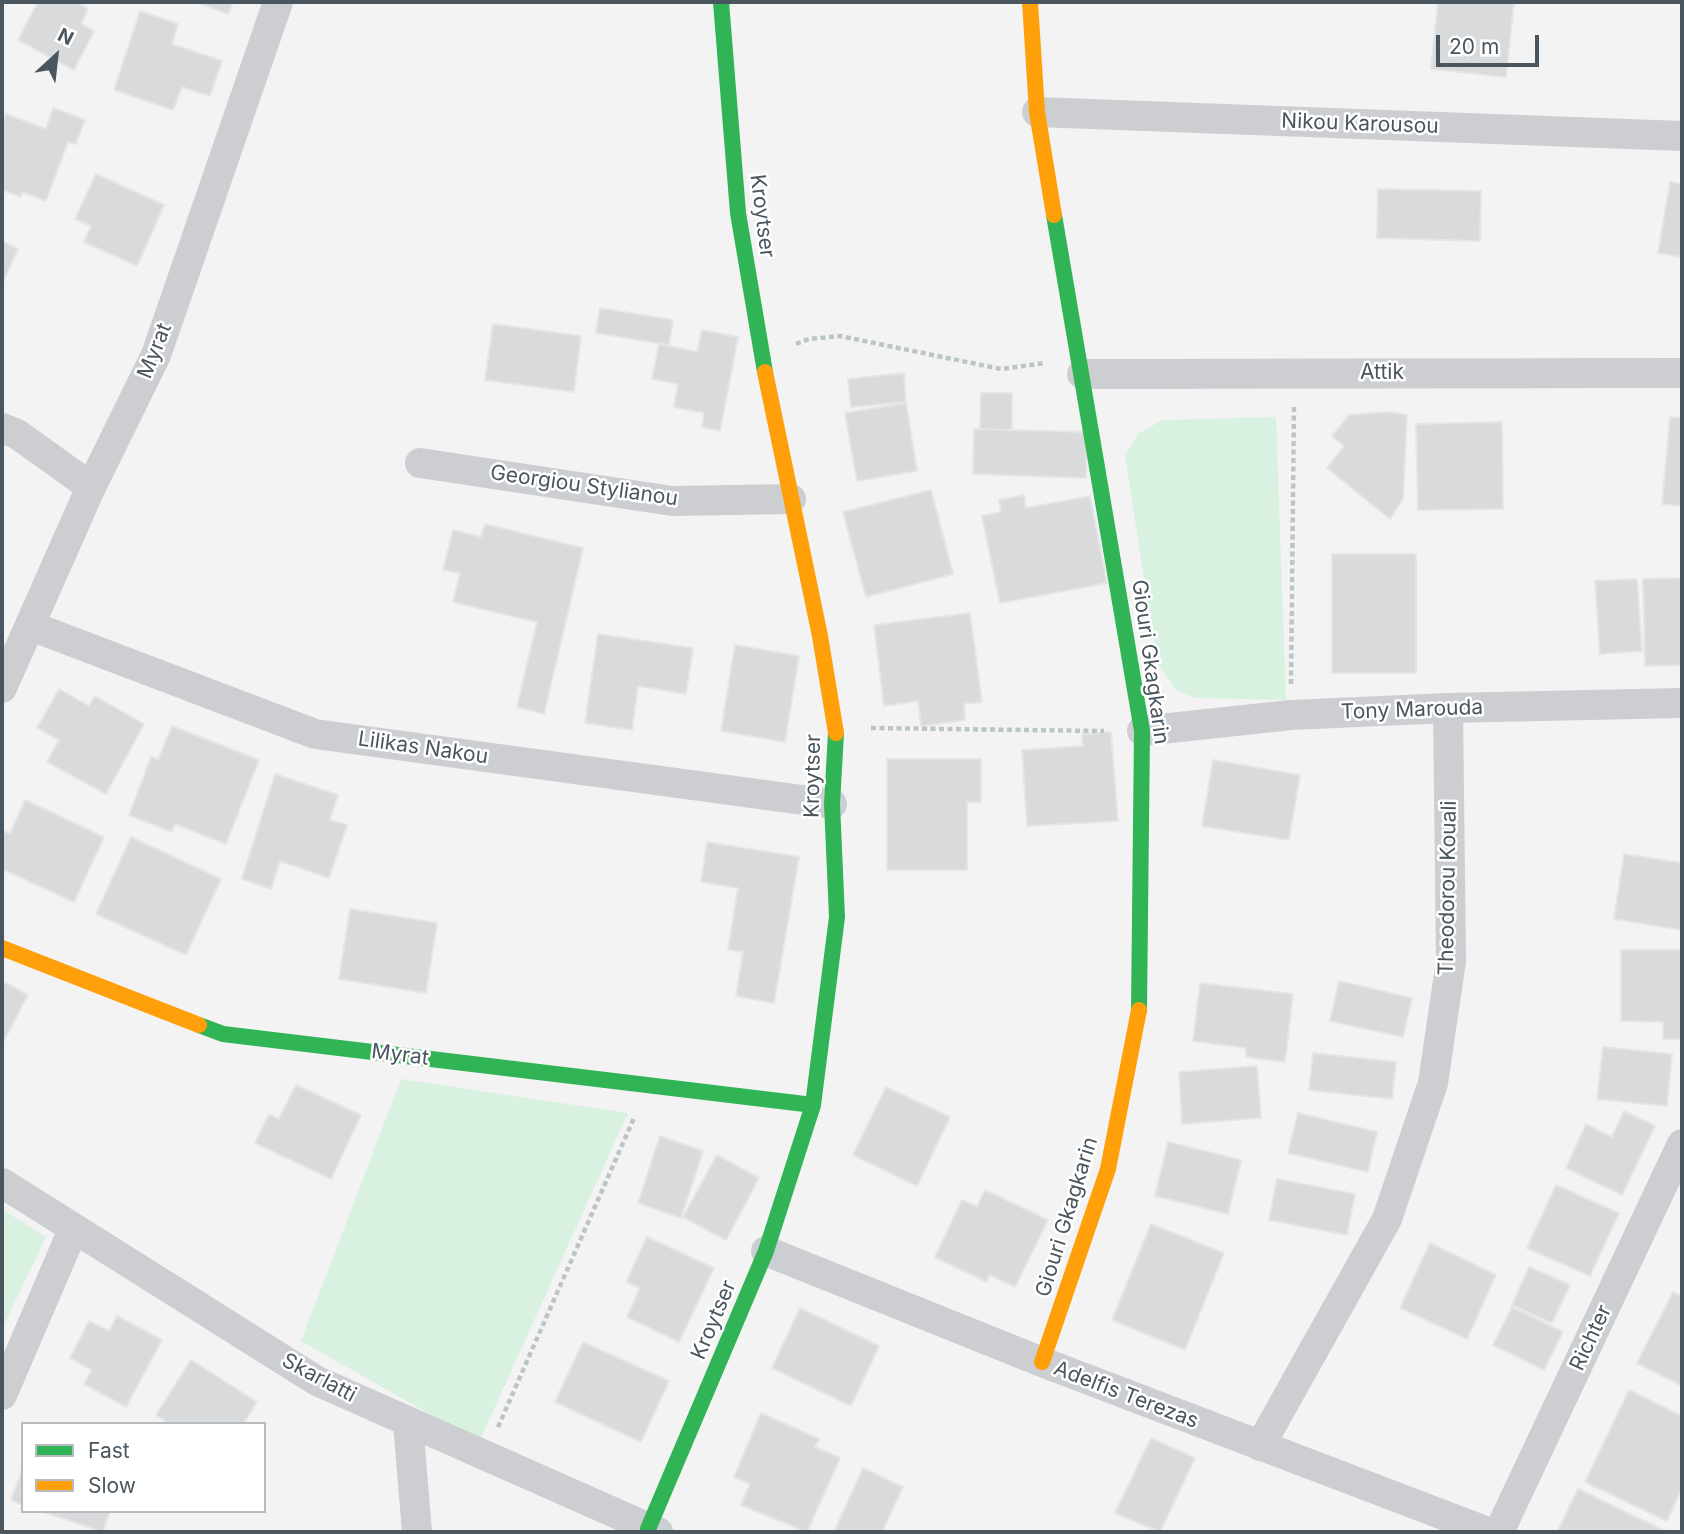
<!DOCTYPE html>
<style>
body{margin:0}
#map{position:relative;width:1684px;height:1534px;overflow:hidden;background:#f3f3f3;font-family:Inter,sans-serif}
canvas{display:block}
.frame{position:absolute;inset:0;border:4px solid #4a565f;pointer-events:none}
.legend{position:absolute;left:21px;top:1422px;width:245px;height:91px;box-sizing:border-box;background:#fff;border:2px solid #b7bbbf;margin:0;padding:9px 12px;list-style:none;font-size:21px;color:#4a565f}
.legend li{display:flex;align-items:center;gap:14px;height:35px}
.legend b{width:35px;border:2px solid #b7bbbf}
.north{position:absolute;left:21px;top:21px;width:70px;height:70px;-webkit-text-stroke:5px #fff;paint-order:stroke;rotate:27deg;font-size:19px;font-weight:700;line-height:28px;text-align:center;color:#4a565f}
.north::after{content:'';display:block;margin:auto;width:24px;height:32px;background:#4a565f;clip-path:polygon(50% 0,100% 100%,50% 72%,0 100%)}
.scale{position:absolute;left:1436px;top:35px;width:103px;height:32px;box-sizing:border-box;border:4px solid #4a565f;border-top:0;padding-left:9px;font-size:21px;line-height:24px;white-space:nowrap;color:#4a565f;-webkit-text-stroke:5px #fff;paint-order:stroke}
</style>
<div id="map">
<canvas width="1684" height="1534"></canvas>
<div class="frame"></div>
<ul class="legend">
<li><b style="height:9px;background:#30b455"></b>Fast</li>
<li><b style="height:9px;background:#ff9f0a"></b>Slow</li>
</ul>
<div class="north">N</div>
<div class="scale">20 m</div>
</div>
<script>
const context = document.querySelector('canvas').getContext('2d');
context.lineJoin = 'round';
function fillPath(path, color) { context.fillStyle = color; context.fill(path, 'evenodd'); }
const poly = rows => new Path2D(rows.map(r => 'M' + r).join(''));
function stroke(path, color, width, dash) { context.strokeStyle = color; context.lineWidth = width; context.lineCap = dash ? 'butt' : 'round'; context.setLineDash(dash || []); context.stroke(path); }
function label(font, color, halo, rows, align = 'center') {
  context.font = font + ' Inter,sans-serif'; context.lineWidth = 5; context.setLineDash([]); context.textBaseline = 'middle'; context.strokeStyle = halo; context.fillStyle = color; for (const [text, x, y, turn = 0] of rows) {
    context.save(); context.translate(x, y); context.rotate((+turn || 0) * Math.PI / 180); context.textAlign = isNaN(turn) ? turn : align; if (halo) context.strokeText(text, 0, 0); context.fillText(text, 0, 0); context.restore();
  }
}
fillPath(poly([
 [1276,417,1286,700,1196,698,1176,690,1157,663,1125,455,1138,434,1162,420],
 [401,1079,628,1113,479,1442,301,1341],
 [2,1209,46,1237,2,1329]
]), '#d9f1e1');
const building = poly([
 [38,2,75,2,88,9,81,24,94,31,74,70,18,40,38,2],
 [196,2,233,2,228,14,196,2],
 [1438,2,1514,2,1506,77,1431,69,1438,2],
 [140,11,178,24,172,44,222,61,210,96,182,87,173,110,114,90,140,11],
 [53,108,85,120,76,144,68,142,46,201,22,192,21,197,2,190,2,126,6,114,46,129,53,108],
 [96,174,164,205,137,266,84,242,91,226,75,219,96,174],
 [1670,182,1682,184,1682,257,1658,253,1670,182],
 [1378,189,1481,191,1480,241,1377,238,1378,189],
 [2,241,18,249,2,284,2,241],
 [600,308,673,320,669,345,596,333,600,308],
 [493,324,581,336,574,392,485,380,493,324],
 [702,330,738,337,720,431,702,427,704,413,674,407,678,384,652,379,659,344,697,352,702,330],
 [904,373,906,402,851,407,848,379,904,373],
 [981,393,1012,393,1012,430,980,429,981,393],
 [906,403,917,471,857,481,845,413,906,403],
 [1388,412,1407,415,1403,499,1390,519,1327,468,1344,446,1332,436,1349,415,1388,412],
 [1670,417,1682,418,1682,506,1662,504,1670,417],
 [1502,422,1503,509,1418,510,1416,424,1502,422],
 [974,429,1087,432,1086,478,973,474,974,429],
 [931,490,953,574,866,597,843,512,931,490],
 [1024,495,1026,508,1090,496,1107,583,1000,603,982,516,1001,512,999,500,1024,495],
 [485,524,583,548,544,714,517,707,537,622,453,602,460,573,443,570,453,530,481,537,485,524],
 [1332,554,1416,554,1416,673,1332,673,1332,554],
 [1682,578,1682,665,1645,666,1643,579,1682,578],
 [1637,579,1642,651,1600,654,1595,581,1637,579],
 [970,613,982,702,964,704,965,720,921,726,918,701,884,706,874,625,970,613],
 [598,634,693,648,686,694,638,686,632,730,585,723,598,634],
 [735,645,799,656,785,742,721,731,735,645],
 [59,689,89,706,95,696,144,724,106,794,47,762,59,740,37,728,59,689],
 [172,726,259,760,226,844,175,824,172,832,129,815,151,757,158,760,172,726],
 [1111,732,1118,821,1027,826,1022,750,1083,746,1082,734,1111,732],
 [887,759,981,759,981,802,967,802,967,870,887,870,887,759],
 [1213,760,1300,775,1289,840,1202,826,1213,760],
 [275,774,338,795,330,820,347,825,329,878,280,861,271,889,242,879,275,774],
 [25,800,104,837,74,902,2,869,2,830,10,834,25,800],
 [131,837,221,879,186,955,96,914,131,837],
 [707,842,799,857,774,1003,736,996,743,952,728,950,738,888,701,882,707,842],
 [1624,854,1682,863,1682,930,1614,919,1624,854],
 [350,909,437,923,426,993,339,979,350,909],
 [1621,950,1682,950,1682,1039,1663,1039,1663,1022,1621,1021,1621,950],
 [2,981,28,995,2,1044,2,981],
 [1339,981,1412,998,1403,1037,1330,1021,1339,981],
 [1200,983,1293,994,1285,1062,1246,1057,1246,1048,1193,1041,1200,983],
 [1603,1047,1672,1054,1667,1106,1597,1099,1603,1047],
 [1313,1053,1396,1062,1392,1099,1309,1090,1313,1053],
 [1257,1066,1261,1118,1182,1124,1179,1072,1257,1066],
 [296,1085,361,1115,331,1179,255,1143,269,1114,279,1119,296,1085],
 [886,1087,950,1117,917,1186,853,1155,886,1087],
 [1624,1111,1655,1126,1622,1195,1566,1168,1586,1124,1612,1137,1624,1111],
 [1298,1113,1377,1132,1368,1172,1288,1153,1298,1113],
 [660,1136,703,1151,681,1218,638,1203,660,1136],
 [1168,1142,1241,1160,1228,1214,1155,1196,1168,1142],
 [717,1155,759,1178,726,1240,683,1217,717,1155],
 [1277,1179,1355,1194,1347,1235,1269,1220,1277,1179],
 [1556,1185,1619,1213,1590,1276,1527,1248,1556,1185],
 [985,1190,1048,1220,1015,1287,990,1275,986,1282,935,1257,962,1200,977,1207,985,1190],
 [1151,1224,1224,1253,1185,1350,1112,1320,1151,1224],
 [647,1237,714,1268,679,1342,627,1317,640,1288,626,1282,647,1237],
 [1430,1243,1496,1275,1467,1339,1400,1308,1430,1243],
 [1529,1267,1570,1285,1552,1323,1512,1305,1529,1267],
 [1673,1292,1682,1296,1682,1386,1637,1363,1673,1292],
 [1512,1307,1563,1332,1544,1370,1493,1345,1512,1307],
 [800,1308,879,1346,851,1406,772,1368,800,1308],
 [117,1316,162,1340,126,1407,84,1384,92,1370,70,1358,89,1321,109,1331,117,1316],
 [583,1342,669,1381,641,1442,555,1402,583,1342],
 [191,1360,257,1402,243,1424,170,1424,156,1415,191,1360],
 [1629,1390,1682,1416,1682,1488,1667,1521,1585,1482,1629,1390],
 [761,1413,819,1439,815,1447,840,1458,807,1532,741,1505,750,1484,734,1477,761,1413],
 [1151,1438,1195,1458,1160,1532,1115,1513,1151,1438],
 [23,1468,23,1505,11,1500,23,1468],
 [863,1468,903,1487,882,1532,834,1532,863,1468],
 [1578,1489,1667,1532,1557,1532,1578,1489],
 [41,1511,110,1511,103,1532,41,1511]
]);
fillPath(building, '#d9dadb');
stroke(building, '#e4e5e6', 2);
stroke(poly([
 [796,344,809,339,840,336,1001,369,1045,363],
 [1291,684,1294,406],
 [871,728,1104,731],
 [498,1427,634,1118]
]), '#bbc6c3', 4.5, [5, 3.5]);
stroke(poly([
 [1037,112,1682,136],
 [1082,374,1682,373],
 [2,428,17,434,91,487],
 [420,463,672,501,791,499],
 [31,626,315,734,832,804],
 [2,688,91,487,156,355,278,2],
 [1142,731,1291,715,1448,708,1682,703],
 [2,1183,317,1381,658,1532],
 [766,1251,1042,1362,1488,1532],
 [2,1395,73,1230],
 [408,1423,417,1532],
 [1260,1446,1387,1219,1433,1083,1451,961,1448,708],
 [1499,1532,1682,1144]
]), '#ccced1', 30);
stroke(poly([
 [721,2,738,213,765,372],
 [1054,215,1142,731,1139,1010],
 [199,1025,223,1034,813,1105],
 [648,1529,766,1251,813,1105,837,917,832,804,836,733]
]), '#30b455', 16);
stroke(poly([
 [1030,2,1037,112,1054,215],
 [765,372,820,636,836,733],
 [2,948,199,1025],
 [1042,1362,1108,1169,1139,1010]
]), '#ff9f0a', 16);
label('21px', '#4a565f', '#fff', [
 ["Nikou Karousou",1360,124,2],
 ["Kroytser",762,216,83],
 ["Myrat",155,351,-68],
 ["Attik",1382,373],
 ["Georgiou Stylianou",584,486,8],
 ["Giouri Gkagkarin",1150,662,82],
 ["Tony Marouda",1412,710,-2],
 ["Lilikas Nakou",423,748,8],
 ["Kroytser",813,776,-89],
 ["Theodorou Kouali",1448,888,-89],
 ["Myrat",400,1055,7],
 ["Giouri Gkagkarin",1067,1217,-73],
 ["Kroytser",714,1320,-67],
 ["Richter",1591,1338,-65],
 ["Skarlatti",319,1378,28],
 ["Adelfis Terezas",1126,1395,21]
]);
</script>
